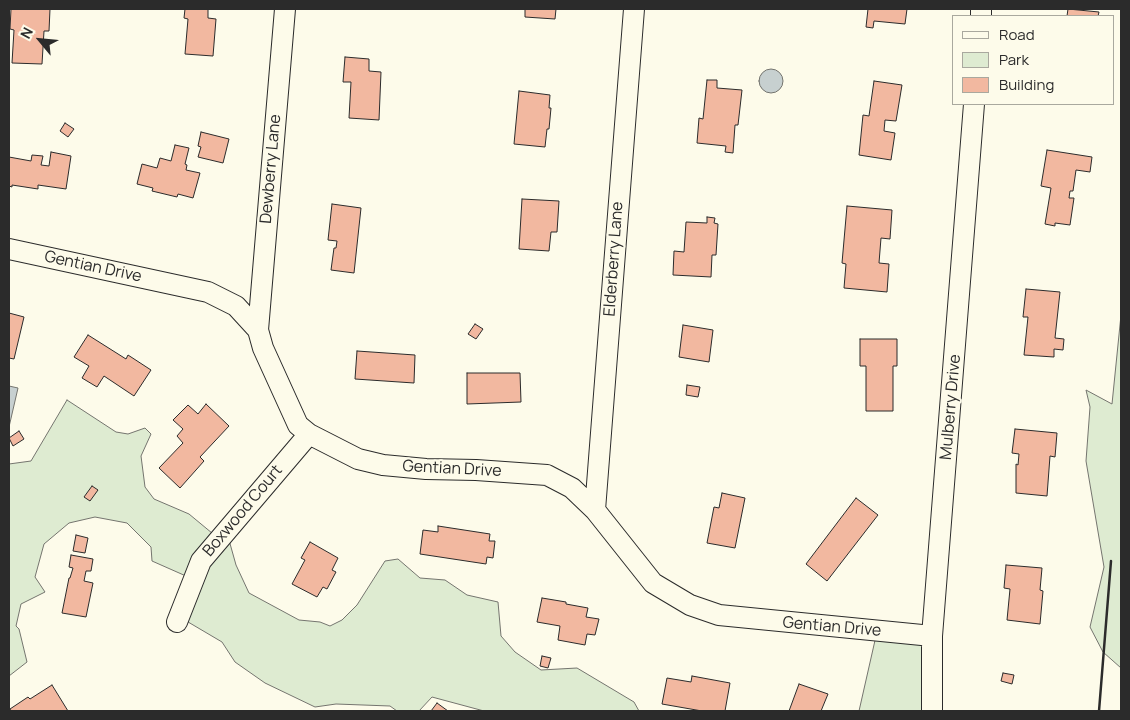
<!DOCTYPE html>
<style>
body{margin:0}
#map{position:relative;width:1130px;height:720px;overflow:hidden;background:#fdfbea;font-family:Manrope,sans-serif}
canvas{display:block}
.frame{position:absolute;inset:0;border:10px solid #2b2b2b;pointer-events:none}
.legend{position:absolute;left:952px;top:15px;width:162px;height:90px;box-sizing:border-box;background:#fdfbea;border:1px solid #a9a89e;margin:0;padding:6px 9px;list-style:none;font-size:15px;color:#2b2b2b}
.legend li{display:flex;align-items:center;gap:10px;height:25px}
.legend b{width:25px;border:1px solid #a9a89e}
.north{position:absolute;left:15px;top:15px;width:50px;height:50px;-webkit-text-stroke:4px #fdfbea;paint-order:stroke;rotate:298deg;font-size:14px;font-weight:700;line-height:20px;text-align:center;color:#2b2b2b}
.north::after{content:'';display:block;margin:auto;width:18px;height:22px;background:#2b2b2b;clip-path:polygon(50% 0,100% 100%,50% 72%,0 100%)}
</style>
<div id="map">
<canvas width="1130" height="720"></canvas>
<div class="frame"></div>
<ul class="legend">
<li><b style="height:6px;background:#fdfbea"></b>Road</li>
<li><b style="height:14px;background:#deebd1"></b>Park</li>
<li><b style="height:14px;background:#f2b8a0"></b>Building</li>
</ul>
<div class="north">N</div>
</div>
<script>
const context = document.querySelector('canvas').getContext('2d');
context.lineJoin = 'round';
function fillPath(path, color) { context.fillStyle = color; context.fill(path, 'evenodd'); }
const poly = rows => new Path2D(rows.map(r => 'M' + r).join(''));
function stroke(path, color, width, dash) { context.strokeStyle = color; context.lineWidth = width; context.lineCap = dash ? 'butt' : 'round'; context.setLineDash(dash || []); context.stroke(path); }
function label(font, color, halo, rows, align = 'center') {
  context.font = font + ' Manrope,sans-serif'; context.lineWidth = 4; context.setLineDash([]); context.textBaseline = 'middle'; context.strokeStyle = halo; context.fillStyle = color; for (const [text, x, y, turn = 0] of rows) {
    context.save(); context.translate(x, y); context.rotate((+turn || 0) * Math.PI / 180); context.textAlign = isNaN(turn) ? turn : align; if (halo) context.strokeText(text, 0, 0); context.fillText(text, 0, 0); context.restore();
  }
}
const green = poly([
 [1121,315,1121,668,1103,652,1090,627,1104,567,1086,461,1090,407,1086,390,1112,404,1121,315],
 [67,400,116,432,128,434,145,428,151,434,141,456,145,487,154,499,189,514,224,543,229,540,236,565,249,593,299,620,320,622,330,626,342,620,357,605,385,561,398,559,420,578,445,580,467,595,498,602,501,636,515,652,541,670,577,668,634,702,639,711,484,711,432,697,419,711,397,711,390,706,336,704,315,707,265,683,235,662,222,642,183,619,195,580,152,561,151,547,127,523,95,517,69,523,44,544,35,577,45,592,21,604,16,626,19,629,27,662,9,676,9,464,31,461,67,400],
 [876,636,922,638,930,711,859,711,876,636]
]);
fillPath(green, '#deebd1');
stroke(green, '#74746e', 1);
const water = poly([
 '759 81a12 12 0 1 1 24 0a12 12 0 1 1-24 0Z',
 [9,386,18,388,9,427,9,386]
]);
fillPath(water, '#c7d0d0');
stroke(water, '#74746e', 1);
const building = poly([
 [11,9,50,9,49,31,44,31,42,64,12,63,14,30,10,29,11,9],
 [185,9,208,9,208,18,216,19,213,56,185,54,188,19,184,18,185,9],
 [525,9,556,9,555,19,525,17,525,9],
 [868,9,907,9,905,24,874,21,873,28,866,27,868,9],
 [1068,9,1099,12,1098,16,1067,16,1068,9],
 [345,57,369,59,369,71,381,72,379,120,349,118,351,82,343,82,345,57],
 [707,80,717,80,717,88,742,90,738,125,735,125,733,153,725,152,726,146,697,143,699,118,703,119,707,80],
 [874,81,902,85,896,121,885,120,884,131,895,133,891,160,859,155,863,115,869,116,874,81],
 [519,91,550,95,549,108,551,108,549,129,547,129,545,147,514,144,519,91],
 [65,123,74,129,68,137,60,131,65,123],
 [201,132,229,139,223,163,198,157,201,147,198,146,201,132],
 [175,145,189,148,185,164,187,165,186,170,200,173,193,198,178,194,177,197,152,191,153,188,137,184,142,164,157,168,160,158,171,161,175,145],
 [1047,150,1092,157,1090,172,1076,170,1073,191,1070,191,1069,198,1074,198,1070,225,1055,223,1055,226,1045,224,1051,188,1041,186,1047,150],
 [51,152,71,156,66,189,38,185,38,189,12,185,12,187,9,186,9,157,31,161,32,155,43,156,41,165,49,166,51,152],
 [522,199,559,201,557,232,551,232,549,251,519,249,522,199],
 [332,204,361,208,354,273,331,270,334,248,336,248,337,241,328,240,332,204],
 [847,206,892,210,890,239,881,238,879,263,889,264,887,292,844,288,846,264,842,263,847,206],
 [707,217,715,218,714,223,718,224,716,255,712,255,711,277,673,275,674,251,684,252,686,222,707,223,707,217],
 [1026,289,1060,292,1055,338,1064,339,1063,350,1054,349,1054,357,1024,355,1028,317,1023,317,1026,289],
 [9,313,24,317,14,359,9,358,9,313],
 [475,324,483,329,476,339,468,334,475,324],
 [683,325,713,330,709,362,679,357,683,325],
 [88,335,126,359,128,355,151,370,134,396,104,376,97,387,82,378,89,366,74,357,88,335],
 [860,339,897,339,897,366,893,366,893,411,866,411,866,366,860,366,860,339],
 [357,351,415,355,414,383,355,379,357,351],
 [467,373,520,373,521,402,467,404,467,373],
 [687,385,700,387,698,397,686,395,687,385],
 [206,404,229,426,200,457,204,461,180,488,159,468,183,443,177,436,183,429,173,420,188,405,198,414,206,404],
 [1015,429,1057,433,1055,457,1050,456,1047,496,1016,493,1016,464,1018,465,1019,454,1012,453,1015,429],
 [19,431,24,439,13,446,9,438,19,431],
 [92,486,98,490,90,501,84,497,92,486],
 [722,493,745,498,735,548,707,543,714,507,719,508,722,493],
 [856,498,878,515,827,581,806,564,856,498],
 [438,526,490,534,489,541,495,541,493,558,487,557,486,564,420,554,423,530,438,532,438,526],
 [76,535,88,538,85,553,73,551,76,535],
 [310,542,338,558,332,570,336,572,327,589,323,587,317,597,292,584,305,560,301,558,310,542],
 [71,555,93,559,91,571,86,571,84,581,93,583,86,617,62,613,69,578,70,578,73,568,69,567,71,555],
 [1006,565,1042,568,1040,590,1043,591,1040,624,1007,620,1010,589,1004,588,1006,565],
 [542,598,566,602,566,604,588,608,586,617,599,619,595,635,587,634,585,645,558,640,560,626,537,622,542,598],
 [542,656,551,658,548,668,540,666,542,656],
 [1003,673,1014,675,1012,684,1001,681,1003,673],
 [692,676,730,683,725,711,702,711,662,704,667,678,691,682,692,676],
 [799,684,828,694,821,711,789,711,799,684],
 [52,685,68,711,11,711,10,709,28,697,30,699,52,685],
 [437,703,448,711,431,711,437,703]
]);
fillPath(building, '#f2b8a0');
stroke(building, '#2b2b2b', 1);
const street = poly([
 [981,16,981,9],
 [9,249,208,292,236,306,258,330,263,348,298,425,309,434,358,459,383,465,426,469,476,470,547,475,572,488,595,510,653,583,690,605,719,615,932,636],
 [258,330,285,9],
 [595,510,634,9],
 [177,622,201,561,309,434],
 [932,711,932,636,974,104]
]);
stroke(street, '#2b2b2b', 22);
stroke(street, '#fdfbea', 20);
stroke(poly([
 [1099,711,1111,561]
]), '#2b2b2b', 2.5);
label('16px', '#2b2b2b', '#fdfbea', [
 ["Dewberry Lane",271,169,-85],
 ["Elderberry Lane",614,259,-86],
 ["Gentian Drive",93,267,12],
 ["Mulberry Drive",951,407,-85],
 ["Gentian Drive",452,469,3],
 ["Boxwood Court",243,511,-50],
 ["Gentian Drive",832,627,5]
]);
</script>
